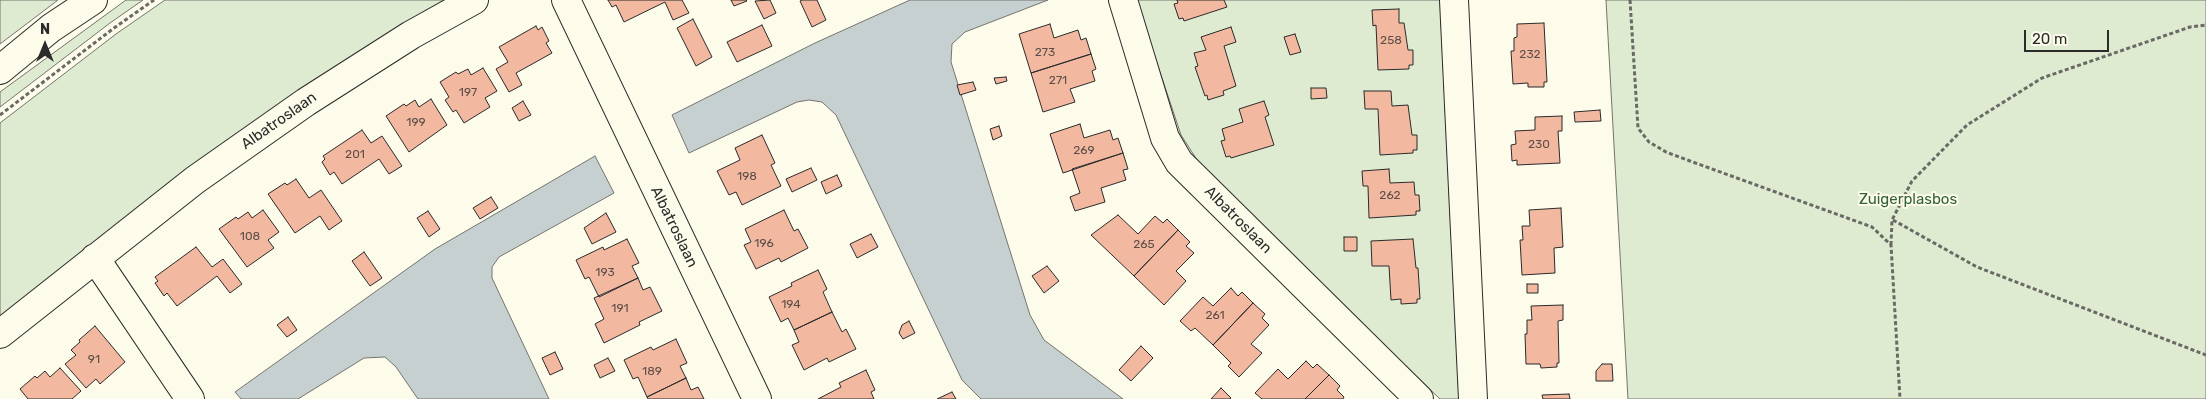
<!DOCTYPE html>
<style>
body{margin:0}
#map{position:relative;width:2206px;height:399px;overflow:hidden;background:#fdfbea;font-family:Rubik,sans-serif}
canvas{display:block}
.north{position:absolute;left:20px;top:20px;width:50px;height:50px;-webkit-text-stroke:4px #fdfbea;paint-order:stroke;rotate:0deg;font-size:14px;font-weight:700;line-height:20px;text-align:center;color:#2b2b2b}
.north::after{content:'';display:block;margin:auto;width:18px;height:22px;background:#2b2b2b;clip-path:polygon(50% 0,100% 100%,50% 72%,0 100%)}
.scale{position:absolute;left:2024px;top:30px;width:85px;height:22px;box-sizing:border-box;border:2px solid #2b2b2b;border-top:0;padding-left:6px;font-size:15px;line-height:18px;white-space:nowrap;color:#2b2b2b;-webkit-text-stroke:4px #fdfbea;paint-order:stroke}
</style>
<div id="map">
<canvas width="2206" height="399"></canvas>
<div class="north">N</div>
<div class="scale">20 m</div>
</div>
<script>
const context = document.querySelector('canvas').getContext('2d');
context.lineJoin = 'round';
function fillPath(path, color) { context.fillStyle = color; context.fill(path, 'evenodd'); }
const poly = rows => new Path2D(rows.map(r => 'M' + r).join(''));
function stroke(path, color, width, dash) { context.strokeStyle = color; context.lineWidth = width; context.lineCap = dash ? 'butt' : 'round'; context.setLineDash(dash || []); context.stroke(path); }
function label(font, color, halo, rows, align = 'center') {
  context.font = font + ' Rubik,sans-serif'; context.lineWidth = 4; context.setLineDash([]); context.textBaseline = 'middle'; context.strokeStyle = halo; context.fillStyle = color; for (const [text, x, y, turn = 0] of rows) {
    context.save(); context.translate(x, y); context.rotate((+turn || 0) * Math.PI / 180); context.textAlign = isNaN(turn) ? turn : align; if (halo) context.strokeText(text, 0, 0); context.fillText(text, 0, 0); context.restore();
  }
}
const green = poly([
 [0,0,58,0,0,44,0,0],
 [126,0,143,0,110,23,0,107,0,92,126,0],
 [165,0,459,0,0,327,0,123,116,34,165,0],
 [1136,0,1440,0,1459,399,1440,399,1210,180,1181,135,1136,0],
 [1606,0,2206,0,2206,399,1628,399,1606,0]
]);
fillPath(green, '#deebd1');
stroke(green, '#74746e', 1);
const water = poly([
 [910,0,1048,0,965,32,952,44,951,62,1030,315,1044,340,1123,399,981,399,962,380,836,115,822,102,809,100,797,102,689,153,672,115,815,43,910,0],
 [595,156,614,193,499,257,492,267,492,278,549,399,418,399,396,367,385,357,364,358,298,399,241,399,235,392,435,249,595,156]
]);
fillPath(water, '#c7d0d0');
stroke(water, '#74746e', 1);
const building = poly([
 [608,0,682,0,689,13,673,20,665,2,624,22,616,5,612,7,608,0],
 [731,0,746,0,747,1,734,6,731,0],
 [770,0,776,13,764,19,755,1,770,0],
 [802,0,817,0,826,20,812,27,800,1,802,0],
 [1177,0,1224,0,1227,7,1184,21,1183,18,1179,19,1174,4,1178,3,1177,0],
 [1399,9,1399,23,1404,23,1408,50,1413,50,1413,65,1409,65,1409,69,1378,70,1376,25,1373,26,1372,10,1399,9],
 [693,19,712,57,696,66,677,28,693,19],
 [1544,23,1547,82,1544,82,1544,87,1528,87,1528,83,1513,84,1511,51,1514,51,1514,38,1517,37,1517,24,1544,23],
 [1050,24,1054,38,1078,30,1081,40,1086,38,1091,54,1031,73,1019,34,1050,24],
 [762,25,772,46,737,62,727,42,762,25],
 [536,26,538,30,542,27,549,41,546,43,552,53,516,73,522,85,509,92,496,69,508,62,499,47,536,26],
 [1231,27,1236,42,1224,46,1236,86,1223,91,1224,95,1208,100,1207,95,1205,96,1195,67,1198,66,1194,53,1206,50,1201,37,1231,27],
 [1295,34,1301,52,1290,55,1284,37,1295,34],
 [1091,54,1096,69,1092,71,1095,81,1070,89,1075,102,1043,112,1031,73,1091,54],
 [483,68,497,91,485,98,490,107,464,123,456,110,453,112,445,100,449,97,440,82,456,72,458,74,468,69,471,75,483,68],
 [1006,77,1007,81,996,84,994,78,1006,77],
 [973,82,976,90,960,95,957,85,973,82],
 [1311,88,1326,88,1327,98,1311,99,1311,88],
 [1364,91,1391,91,1392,106,1408,105,1412,135,1417,135,1417,150,1413,150,1413,153,1380,155,1378,109,1365,109,1364,91],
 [431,99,447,125,409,152,386,116,404,104,406,106,415,100,419,107,431,99],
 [523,101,531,115,519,121,512,108,523,101],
 [1264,101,1269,115,1265,117,1274,145,1231,158,1230,156,1226,157,1221,141,1225,140,1222,129,1243,122,1239,109,1264,101],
 [1600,110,1601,121,1575,122,1574,112,1600,110],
 [1562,116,1562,131,1558,131,1560,163,1517,165,1517,160,1512,161,1511,145,1516,144,1515,131,1535,130,1535,117,1562,116],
 [1080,124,1084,138,1110,130,1113,140,1118,138,1123,153,1063,173,1050,134,1080,124],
 [999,126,1002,136,993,140,990,129,999,126],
 [362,130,371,143,382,136,402,166,389,174,379,159,342,184,334,172,330,175,322,162,325,159,323,156,362,130],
 [762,135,775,163,771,165,781,186,742,205,736,192,729,195,717,171,740,160,735,148,762,135],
 [1123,153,1128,169,1123,170,1126,180,1101,188,1105,202,1075,211,1070,197,1080,193,1072,169,1123,153],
 [811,168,817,180,792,192,786,179,811,168],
 [1389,169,1390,183,1414,182,1415,195,1419,195,1420,211,1416,211,1416,215,1369,218,1368,186,1363,186,1362,171,1389,169],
 [837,175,842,186,826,194,821,182,837,175],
 [296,179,309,198,321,190,342,221,329,230,320,216,295,233,268,194,285,183,287,185,296,179],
 [491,197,498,208,480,219,473,208,491,197],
 [1561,208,1563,247,1554,248,1555,273,1522,275,1520,240,1523,240,1522,226,1530,226,1529,210,1561,208],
 [263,210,279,232,268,240,274,248,247,267,219,229,236,217,238,219,248,212,252,218,263,210],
 [784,210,794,231,798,229,808,248,781,262,779,258,756,269,744,245,751,242,745,229,784,210],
 [428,211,440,229,429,237,417,218,428,211],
 [606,213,616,232,592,244,584,228,606,213],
 [1118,215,1138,234,1155,216,1163,223,1167,219,1178,230,1134,276,1091,235,1118,215],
 [1178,230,1190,242,1186,246,1194,253,1176,271,1186,281,1164,305,1134,276,1178,230],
 [871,234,878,247,857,258,850,244,871,234],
 [1344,237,1357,237,1357,251,1344,251,1344,237],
 [627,239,639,263,632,266,638,278,599,297,589,277,585,279,576,260,603,247,604,250,627,239],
 [1413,239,1416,268,1418,268,1420,299,1417,299,1417,303,1401,304,1401,299,1391,300,1389,266,1372,266,1371,241,1413,239],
 [196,247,212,267,223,259,242,284,230,293,217,276,177,306,167,293,164,296,155,283,158,281,155,277,196,247],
 [364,252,382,278,370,286,352,261,364,252],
 [1047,266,1059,281,1044,293,1032,276,1047,266],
 [818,270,827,289,823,292,832,312,794,330,788,318,781,322,769,297,792,286,791,283,818,270],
 [638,278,643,290,650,287,662,311,639,322,640,325,604,343,595,324,604,319,594,298,638,278],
 [1527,284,1538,284,1538,293,1527,293,1527,284],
 [1231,288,1238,296,1242,292,1253,303,1213,345,1195,328,1191,331,1180,321,1203,297,1213,306,1231,288],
 [1253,303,1265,314,1262,318,1269,325,1251,344,1262,353,1239,377,1228,366,1231,363,1213,345,1253,303],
 [1563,305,1563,320,1558,321,1559,363,1557,363,1557,367,1541,368,1540,364,1526,364,1525,334,1527,334,1527,320,1532,320,1531,306,1563,305],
 [832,312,842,332,846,329,856,349,829,362,827,358,804,370,792,345,799,342,794,330,832,312],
 [288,317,297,330,287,337,277,325,288,317],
 [909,321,915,333,903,339,899,333,902,325,909,321],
 [95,326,125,362,100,384,96,379,86,388,65,364,76,355,71,350,80,342,79,340,95,326],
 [676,339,687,363,680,366,686,378,647,397,638,377,633,379,624,360,651,347,653,350,676,339],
 [1141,346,1153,358,1131,381,1119,370,1141,346],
 [555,352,563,369,550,375,542,358,555,352],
 [608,358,615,371,600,378,594,365,608,358],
 [1306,361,1313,368,1317,364,1329,375,1305,399,1262,399,1255,393,1278,369,1288,379,1306,361],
 [1602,364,1612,364,1613,381,1596,381,1596,371,1602,364],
 [60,368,81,391,72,399,28,399,20,389,35,376,37,378,45,371,50,377,60,368],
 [866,370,875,390,871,392,874,399,818,399,841,387,839,383,866,370],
 [1329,375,1340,386,1337,390,1344,397,1343,399,1305,399,1329,375],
 [686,378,691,390,698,387,704,399,648,399,647,397,686,378],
 [1221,388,1231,398,1230,399,1211,399,1221,388],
 [952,392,956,399,937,399,952,392],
 [1569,394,1570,399,1543,399,1542,395,1569,394]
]);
fillPath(building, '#f2b8a0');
stroke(building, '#2b2b2b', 1);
const minor = poly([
 [566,0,757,399],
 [1123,0,1165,138,1179,162,1419,399],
 [1454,0,1473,399],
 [95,258,190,399],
 [0,334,195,180,306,102,411,35,474,0]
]);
const major = poly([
 [0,70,51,28,93,0]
]);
stroke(minor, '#2b2b2b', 30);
stroke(major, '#2b2b2b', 30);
stroke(poly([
 [1630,0,1638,128,1649,142,1666,152,1690,161,1872,227,1891,245,1900,399],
 [0,115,114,28,154,0],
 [1893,220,1977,267,2206,355],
 [1891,245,1892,220,1912,181,1967,125,2042,78,2190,27,2206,25]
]), '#6a6964', 3, [4, 2.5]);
stroke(minor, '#fdfbea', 28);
stroke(major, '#fdfbea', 28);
label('12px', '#5d4e48', null, [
 ["258",1391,41],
 ["273",1045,53],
 ["232",1530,55],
 ["271",1058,81],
 ["197",468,93],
 ["199",416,123],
 ["230",1539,145],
 ["269",1084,151],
 ["201",355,155],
 ["198",747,177],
 ["262",1390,196],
 ["108",250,237],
 ["196",764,244],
 ["265",1144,245],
 ["193",605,273],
 ["194",791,305],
 ["191",620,309],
 ["261",1215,316],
 ["91",94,360],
 ["189",652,372]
]);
label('15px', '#2b2b2b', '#fdfbea', [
 ["Albatroslaan",279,121,-35],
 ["Albatroslaan",1238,220,45],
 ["Albatroslaan",674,227,64]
]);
label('15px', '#34623c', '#fdfbea', [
 ["Zuigerplasbos",1908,200]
]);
</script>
